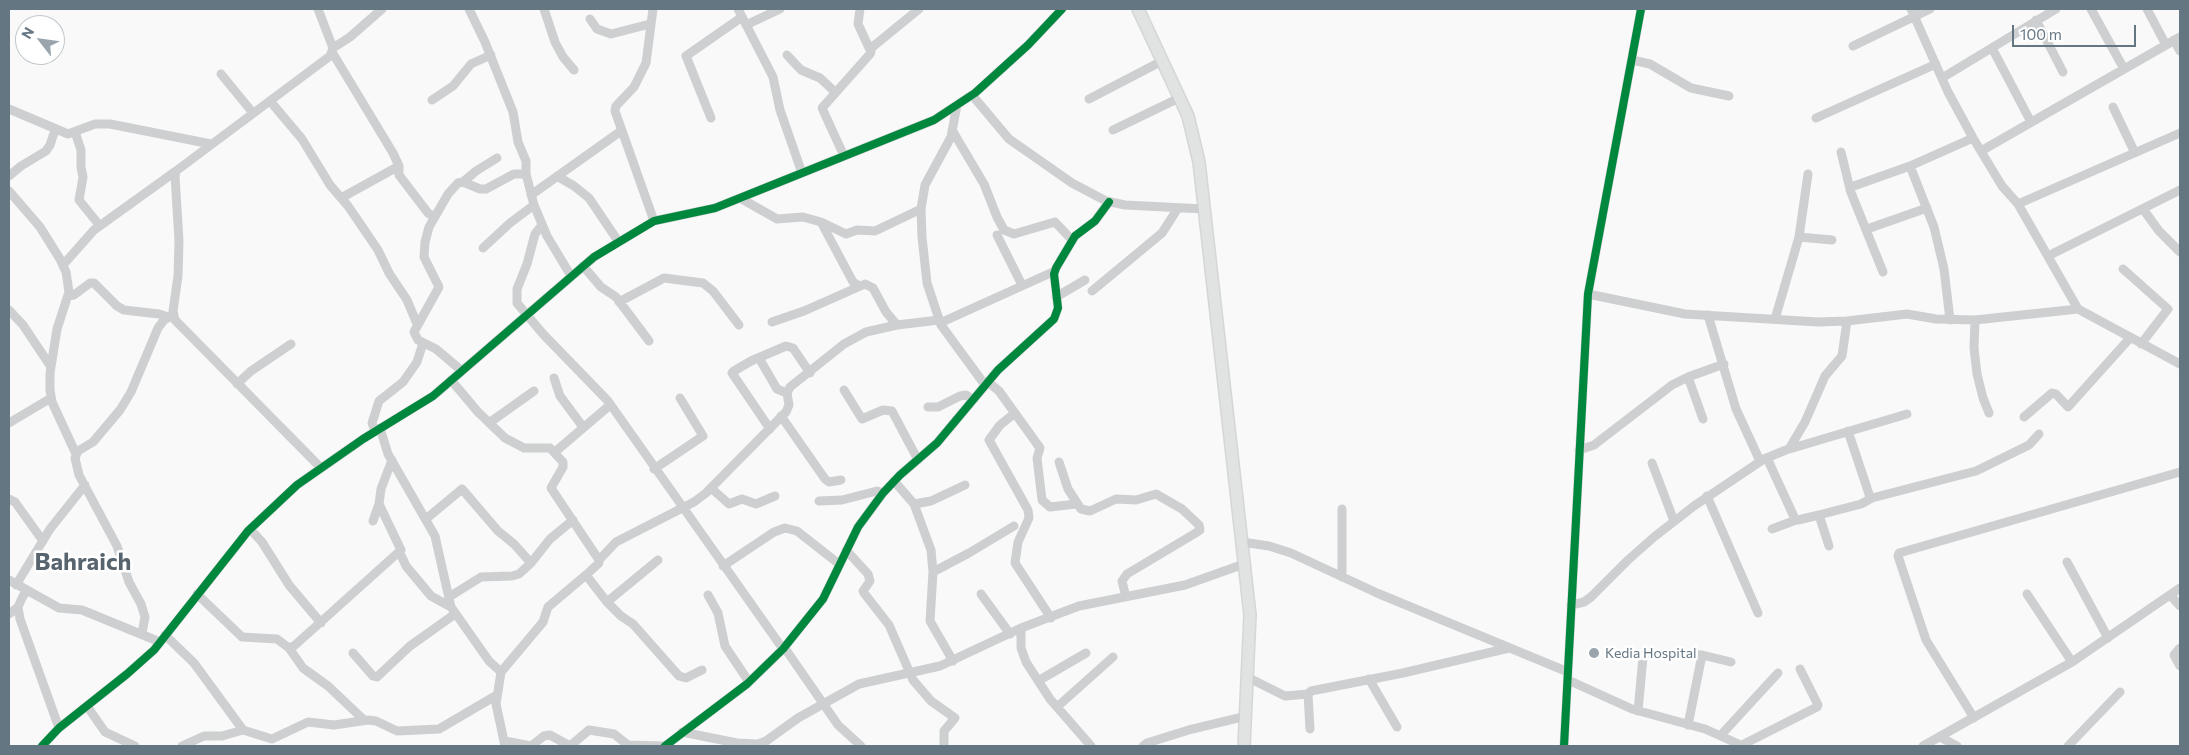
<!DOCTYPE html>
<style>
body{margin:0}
#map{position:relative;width:2189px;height:755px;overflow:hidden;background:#f9f9f9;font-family:Commissioner,sans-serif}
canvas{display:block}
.frame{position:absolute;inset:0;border:10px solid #657683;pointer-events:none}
.north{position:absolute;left:15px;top:15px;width:50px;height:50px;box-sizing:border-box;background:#fff;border:1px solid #c1c8cd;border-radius:50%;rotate:300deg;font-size:14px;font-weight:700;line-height:20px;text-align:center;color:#657683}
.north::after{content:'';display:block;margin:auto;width:18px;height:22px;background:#99a4ac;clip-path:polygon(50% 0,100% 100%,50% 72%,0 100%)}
.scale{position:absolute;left:2012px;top:25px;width:124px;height:22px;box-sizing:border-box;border:2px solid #657683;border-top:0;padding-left:6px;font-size:15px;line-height:18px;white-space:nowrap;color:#657683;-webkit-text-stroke:4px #fff;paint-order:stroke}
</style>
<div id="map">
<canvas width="2189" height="755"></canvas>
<div class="frame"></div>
<div class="north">N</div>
<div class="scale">100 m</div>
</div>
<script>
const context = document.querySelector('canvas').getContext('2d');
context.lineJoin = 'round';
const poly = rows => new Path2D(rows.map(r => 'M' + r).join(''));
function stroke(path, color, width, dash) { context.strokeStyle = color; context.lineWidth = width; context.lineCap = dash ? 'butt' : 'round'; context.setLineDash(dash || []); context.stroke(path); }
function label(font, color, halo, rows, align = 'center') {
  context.font = font + ' Commissioner,sans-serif'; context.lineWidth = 5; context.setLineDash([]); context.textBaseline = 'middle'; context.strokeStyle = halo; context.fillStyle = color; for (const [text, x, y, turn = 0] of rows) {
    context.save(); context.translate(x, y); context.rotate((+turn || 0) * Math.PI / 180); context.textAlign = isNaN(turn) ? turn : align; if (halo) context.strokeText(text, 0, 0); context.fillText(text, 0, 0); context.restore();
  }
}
const major = poly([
 [1138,9,1188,116,1199,162,1250,615,1244,746]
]);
stroke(major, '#d5d6d7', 14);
stroke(poly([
 [318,9,333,48,330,56,176,171,175,176,179,241,178,276,173,311,175,320,321,468],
 [469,9,485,42,513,112,518,142,526,161,526,174,534,205,547,236,571,276],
 [544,9,555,42,563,57,574,70],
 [653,9,646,63,634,87,616,106,615,111,654,221],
 [738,9,773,77,780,110,802,173],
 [1911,9,1948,92,1973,138,2002,186,2018,204,2078,309,2180,364],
 [2091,9,2124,69],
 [2147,9,2166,45],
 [590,19,597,29,611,34,650,24],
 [2036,20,2063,72],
 [746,25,780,9],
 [2174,40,2180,51],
 [1853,46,1930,9],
 [333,48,350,37,382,9],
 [1992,48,2031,122],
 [870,49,919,9],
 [332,52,393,153,399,166,399,175,428,213,434,217],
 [787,55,801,70,820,78,835,92],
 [1632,60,1650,64,1691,88,1729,96],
 [221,74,253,113],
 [1942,78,2056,9],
 [972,95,1009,139,1072,183,1106,201,1125,205,1204,209],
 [1089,99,1162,61],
 [432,100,453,86,471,64,491,55],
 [270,101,302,139,330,185,348,206,378,250,389,273,407,300,417,324],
 [957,105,951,137,925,185,921,209,922,237,927,283,941,325,985,385],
 [2113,107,2135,153],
 [9,109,68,134,95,124,110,124,211,144],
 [711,118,686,56,742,17],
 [1816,118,1936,64],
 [952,130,984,184,997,217,1004,230,1014,234,1055,222,1072,240],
 [1113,130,1179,98],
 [75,132,81,150,81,167,83,177,79,200,100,226],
 [1981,151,2180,37],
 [1841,152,1850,189],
 [844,156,822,108,870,54,871,52,858,24,860,9],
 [1910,166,1934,227,1944,269,1950,320],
 [9,176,21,166,46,151,50,145,55,130],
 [557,176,574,186,589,198,618,241],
 [463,182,476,171,497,158],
 [9,191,40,227,60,259,66,272,69,292,57,329,50,373,50,390,52,402,76,454],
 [531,195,621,131],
 [341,198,399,166],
 [740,198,777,219,803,217,821,222,846,234,857,230,875,231,921,209],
 [2018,204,2180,133],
 [2143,209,2159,231,2180,252],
 [821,222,853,282,858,285],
 [542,225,535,234,527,264,517,289,517,303,543,334,608,401,783,649],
 [1867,229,1927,208],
 [997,235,1022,285],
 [1799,237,1832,240],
 [483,248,510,223,534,205],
 [2048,256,2180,190],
 [63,265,94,230,176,171],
 [583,266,601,287,616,297,649,341],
 [2123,269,2168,309,2141,344],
 [1883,272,1850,190,1851,187,1910,166,1973,138],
 [1092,291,1162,233,1178,208],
 [1588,294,1685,314,1818,322,1847,321,1907,314,1936,319,1975,320,2078,309],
 [68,296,74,295,90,283,94,283,117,306,124,310,159,314,168,317],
 [1056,297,1085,280],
 [619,302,664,278,703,283,713,291,739,325],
 [9,310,23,325,51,367],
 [1708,315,1736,409,1760,461],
 [1775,319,1799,237,1808,174],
 [1975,320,1974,348,1977,374,1983,398,1989,413],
 [772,322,804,311,865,284,873,288,886,312,897,325],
 [940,323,1055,271],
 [759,358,777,389,787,393],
 [462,371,436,349,418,340,414,332,439,287,424,257,425,242,429,227,448,194,458,183,463,182,480,189,486,189,514,174,526,174],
 [1688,377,1703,419],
 [554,378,560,396,583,427],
 [451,380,478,412,505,438,524,448,550,448,563,462,563,467,551,488,599,560,616,542,694,502,706,493,786,412,789,405,787,393,790,387,844,344,866,332,897,325,939,320],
 [988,382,999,391,1040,448,1037,458,1042,500,1050,507,1076,504],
 [237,384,251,371,291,344],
 [844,390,862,419,883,410,892,411,918,460],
 [928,407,938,407,960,396,966,395,973,400],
 [1015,413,1000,425,989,440,1028,510,1029,518,1018,542,1015,563,1051,618],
 [781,416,825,479,829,482,841,480],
 [2024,417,2052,393,2056,394,2068,407,2130,338],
 [9,423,51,398],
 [489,423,534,391],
 [380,428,388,454,435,536,451,607,489,661,501,672],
 [770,429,732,373,734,371,751,361,786,346,793,348,810,373],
 [375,431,372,423,379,401,403,382,417,362,423,343],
 [1848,431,1870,497,1872,498,1976,471,2029,445,2039,434],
 [1789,449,1805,422,1825,376,1842,356,1847,321],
 [1579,450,1594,445,1672,385,1688,377,1724,364],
 [555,452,610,405],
 [1767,458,1795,519,1798,520,1819,515,1829,546],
 [1059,462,1068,489,1081,509,1090,511,1116,499,1136,500,1156,494,1182,509,1199,525,1200,530,1194,534,1127,574,1122,581,1126,597],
 [1652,463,1674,521],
 [654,469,703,436,680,398],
 [894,481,914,504,931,550,933,572,930,621,953,661],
 [711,488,729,504,742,499,756,504,775,496],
 [1707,496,1758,613],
 [9,499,15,502,43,541],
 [819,501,842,500,877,491,883,493],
 [914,504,931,501,965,485],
 [1819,515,1861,504,1872,498],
 [426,519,462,489,498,531,514,544,531,563],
 [373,521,379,504],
 [250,529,262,542,289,585,321,623],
 [1772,529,1796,520],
 [1242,542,1269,546,1291,553,1377,593,1568,672],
 [846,550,868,574,870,581,863,591,864,593,889,625,913,680,931,701,955,718,944,731,944,746],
 [400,553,406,566,431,596,451,607],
 [2067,562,2108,638],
 [723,566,774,532,785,528,797,531,839,564],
 [933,572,969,553,1014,526],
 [586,575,607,602,621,616,633,624,679,676,686,678,702,670],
 [1342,577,1342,509],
 [9,580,59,608,82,610,160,642],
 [16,585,50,529,85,485],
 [27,591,23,596,18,607,20,619,59,728],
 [197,594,242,637,277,639,289,648,294,646,401,550,379,504,381,489,392,460],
 [981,594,1010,634],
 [2027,594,2072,662],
 [708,595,718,613,725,646,749,682],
 [2171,596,2180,606],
 [449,597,481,577,512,576,519,574,531,563,550,539,573,520],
 [607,602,658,560],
 [1571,605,1584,602,1591,597,1628,560,1654,537,1694,506,1764,459,1786,450,1907,414],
 [9,614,18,607],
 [1021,628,1021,648,1026,662,1050,699,1091,746],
 [142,633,145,617,141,604,129,582,117,546,79,475,75,458,78,451,93,442,120,410,131,392,158,328,164,320,173,315],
 [165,635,194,663,243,730],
 [784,647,838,725,861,746],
 [289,648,303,668,328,686,364,720],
 [2180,648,2174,655,2180,666],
 [353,653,373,676,377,677,410,646,455,614],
 [1247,677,1285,696,1308,694],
 [1369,679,1397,727],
 [1568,680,1632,709,1705,729,1743,746],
 [1038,681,1086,653],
 [87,706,105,732,135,746],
 [1057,707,1113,657],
 [1638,711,1643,657,1646,653,1702,655,1731,662],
 [1974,718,1926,640,1898,556,1899,553,2180,472],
 [1688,725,1702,655],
 [1310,729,1308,694,1311,691,1403,673,1509,648],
 [682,732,737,743,758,744,766,741,798,718,859,684,940,666,1021,628,1079,606,1185,585,1244,564],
 [1721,735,1778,673],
 [1940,737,1957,746],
 [505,741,531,746],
 [1742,745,1817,707,1818,705,1800,669],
 [42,746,59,728,127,674,154,650,248,531,297,485,363,439,433,396,594,257,654,221,715,208,934,120,975,93,1028,45,1062,9],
 [182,746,204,736,222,736,243,730,272,739,308,722,334,725,368,720,376,721,397,731,439,729,497,695],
 [505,746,496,704,501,672,543,622,548,607,586,575,599,563,599,560],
 [531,746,544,736,550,735,570,746,589,730,614,734,628,745,663,746],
 [665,746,747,684,783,649,823,599,858,527,883,493,900,475,937,443,998,370,1054,319,1058,308,1054,274,1056,268,1075,236,1095,221,1109,202],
 [1143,746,1147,743,1192,729,1246,716],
 [1564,746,1588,294,1641,9],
 [1923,746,2072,662,2180,588],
 [2068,746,2120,692]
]), '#cecfd0', 9);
stroke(major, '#e1e2e2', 11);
stroke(poly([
 [42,746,59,728,127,674,154,650,248,531,297,485,363,439,433,396,594,257,654,221,715,208,934,120,975,93,1028,45,1062,9],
 [665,746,747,684,783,649,823,599,858,527,883,493,900,475,937,443,998,370,1054,319,1058,308,1054,274,1056,268,1075,236,1095,221,1109,202],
 [1564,746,1588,294,1641,9]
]), '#00873e', 8);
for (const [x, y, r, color] of [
 [1594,653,6,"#99a4ac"]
]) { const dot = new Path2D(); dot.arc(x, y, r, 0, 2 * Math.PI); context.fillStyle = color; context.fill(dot); stroke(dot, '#fff', 2); }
label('14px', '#657683', '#fff', [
 ["Kedia Hospital",1605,653]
], 'left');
label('bold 24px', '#57646e', '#fff', [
 ["Bahraich",83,562]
]);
</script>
